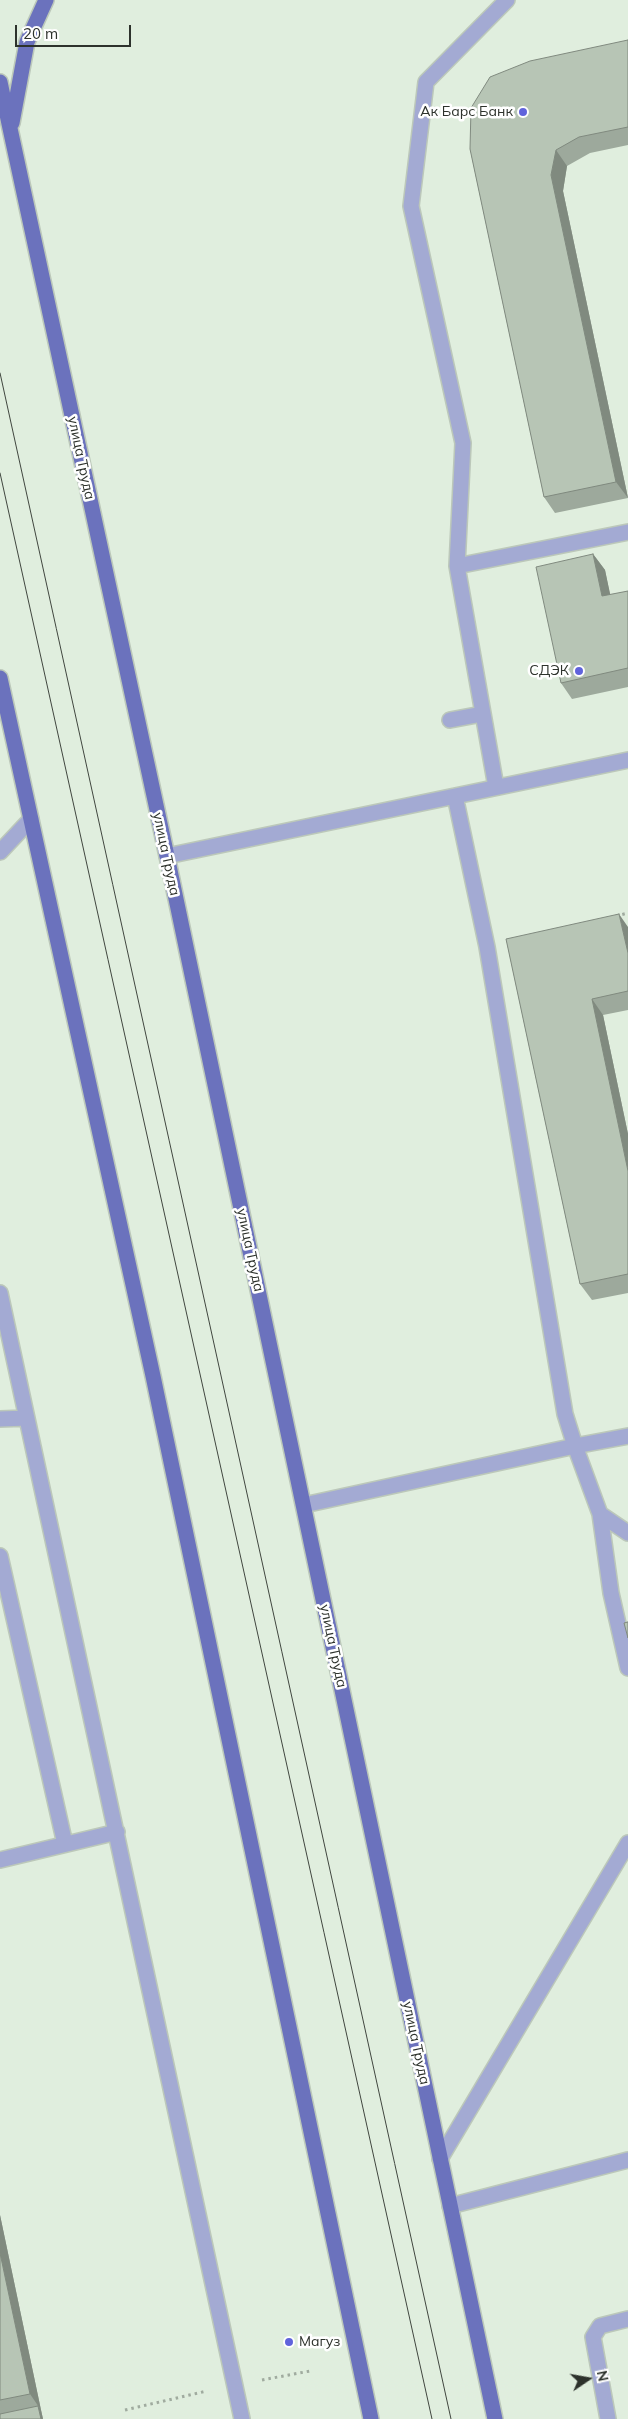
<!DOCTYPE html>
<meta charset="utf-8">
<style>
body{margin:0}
#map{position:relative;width:628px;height:2419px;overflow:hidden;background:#e0eede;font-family:Mulish,sans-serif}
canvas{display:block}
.north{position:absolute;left:563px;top:2354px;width:50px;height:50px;-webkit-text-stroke:4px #fff;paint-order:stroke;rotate:78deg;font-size:14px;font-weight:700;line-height:20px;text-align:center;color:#2d322c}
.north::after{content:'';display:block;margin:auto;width:18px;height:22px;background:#2d322c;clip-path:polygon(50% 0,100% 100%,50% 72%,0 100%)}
.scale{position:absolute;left:15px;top:25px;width:116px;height:22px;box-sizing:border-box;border:2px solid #2d322c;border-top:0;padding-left:6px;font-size:15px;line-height:18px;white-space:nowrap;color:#2d322c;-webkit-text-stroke:4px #fff;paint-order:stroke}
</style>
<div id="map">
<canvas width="628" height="2419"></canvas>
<div class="north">N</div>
<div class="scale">20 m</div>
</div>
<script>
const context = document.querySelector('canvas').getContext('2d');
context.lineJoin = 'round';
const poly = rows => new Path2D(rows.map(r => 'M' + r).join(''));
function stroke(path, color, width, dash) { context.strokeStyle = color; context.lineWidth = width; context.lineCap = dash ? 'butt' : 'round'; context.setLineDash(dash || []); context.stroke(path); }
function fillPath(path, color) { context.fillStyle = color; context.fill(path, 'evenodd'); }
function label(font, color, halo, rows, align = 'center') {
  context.font = font + ' Mulish,sans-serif'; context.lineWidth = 5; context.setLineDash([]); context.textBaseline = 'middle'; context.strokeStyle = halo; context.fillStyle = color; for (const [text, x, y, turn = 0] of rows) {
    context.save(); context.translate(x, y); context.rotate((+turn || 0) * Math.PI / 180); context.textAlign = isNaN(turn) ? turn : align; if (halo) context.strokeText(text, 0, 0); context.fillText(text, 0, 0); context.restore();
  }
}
const minor = poly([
 [457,566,628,532],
 [450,720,482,714],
 [496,787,457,566,463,443,411,206,426,82,507,0],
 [455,796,487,947,565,1414,575,1446,600,1514,611,1593,628,1668],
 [0,852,31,819],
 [167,856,628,760],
 [0,1293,242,2419],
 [0,1419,27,1418],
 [304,1505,575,1446,628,1436],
 [600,1514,628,1533],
 [0,1556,65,1844],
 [0,1860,117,1832],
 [440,2159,628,1843],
 [450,2206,628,2160],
 [608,2419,593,2337,600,2326,628,2319]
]);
const major = poly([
 [0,82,167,856,495,2419],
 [12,123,27,42,46,0],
 [0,678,153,1376,371,2419]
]);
stroke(minor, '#bcc8ba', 18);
stroke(major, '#bcc8ba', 18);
stroke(poly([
 [616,916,628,913],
 [262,2380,310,2371],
 [125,2410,207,2391]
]), '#a0ab9f', 3, [2.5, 4]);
stroke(minor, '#a3aad3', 15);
stroke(major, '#6b72bd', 15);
stroke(poly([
 [0,373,451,2419],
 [0,473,432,2419]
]), '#40463f', 1);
fillPath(poly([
 [628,40,628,145,590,153,567,166,563,191,628,498,555,513,544,497,470,149],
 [593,554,605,570,610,595,628,591,628,687,572,699,561,683],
 [628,927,628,1010,603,1015,628,1134,628,1293,592,1300,580,1284,506,939],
 [0,2215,41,2410,43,2419,0,2419]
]), '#9da99c');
fillPath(poly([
 [556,150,567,166,563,191,628,498,616,482,551,175],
 [593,554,605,570,614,612,602,596],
 [619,914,628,927,628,953],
 [592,999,603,1015,628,1134,628,1171],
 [0,2215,41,2410,30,2394,0,2253],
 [38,2406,41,2410,43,2419,41,2419]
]), '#808a7f');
const building = poly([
 [628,40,628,127,579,137,556,150,551,175,616,482,544,497,470,149,471,108,490,77,530,61,628,40],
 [593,554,602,596,628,591,628,668,561,683,536,567,593,554],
 [619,914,628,953,628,991,592,999,628,1171,628,1274,580,1284,506,939,619,914],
 [628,1622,628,1638,624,1623,628,1622],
 [0,2253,30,2394,0,2400,0,2253],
 [38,2406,41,2419,0,2419,0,2414,38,2406]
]);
fillPath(building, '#b7c5b5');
stroke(building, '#808a7f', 1);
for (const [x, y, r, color] of [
 [523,112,5,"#6063dc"],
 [579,671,5,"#6063dc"],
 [289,2342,5,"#6063dc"]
]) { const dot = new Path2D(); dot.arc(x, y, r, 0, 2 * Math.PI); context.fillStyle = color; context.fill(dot); stroke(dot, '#fff', 2); }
label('14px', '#2d322c', '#fff', [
 ["Ак Барс Банк",513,112],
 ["СДЭК",569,671],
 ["Магуз",299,2342,"left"]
], 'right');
label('14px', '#2d322c', '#fff', [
 ["улица Труда",81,458,78],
 ["улица Труда",166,854,78],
 ["улица Труда",250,1250,78],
 ["улица Труда",333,1646,78],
 ["улица Труда",416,2043,78]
]);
</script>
